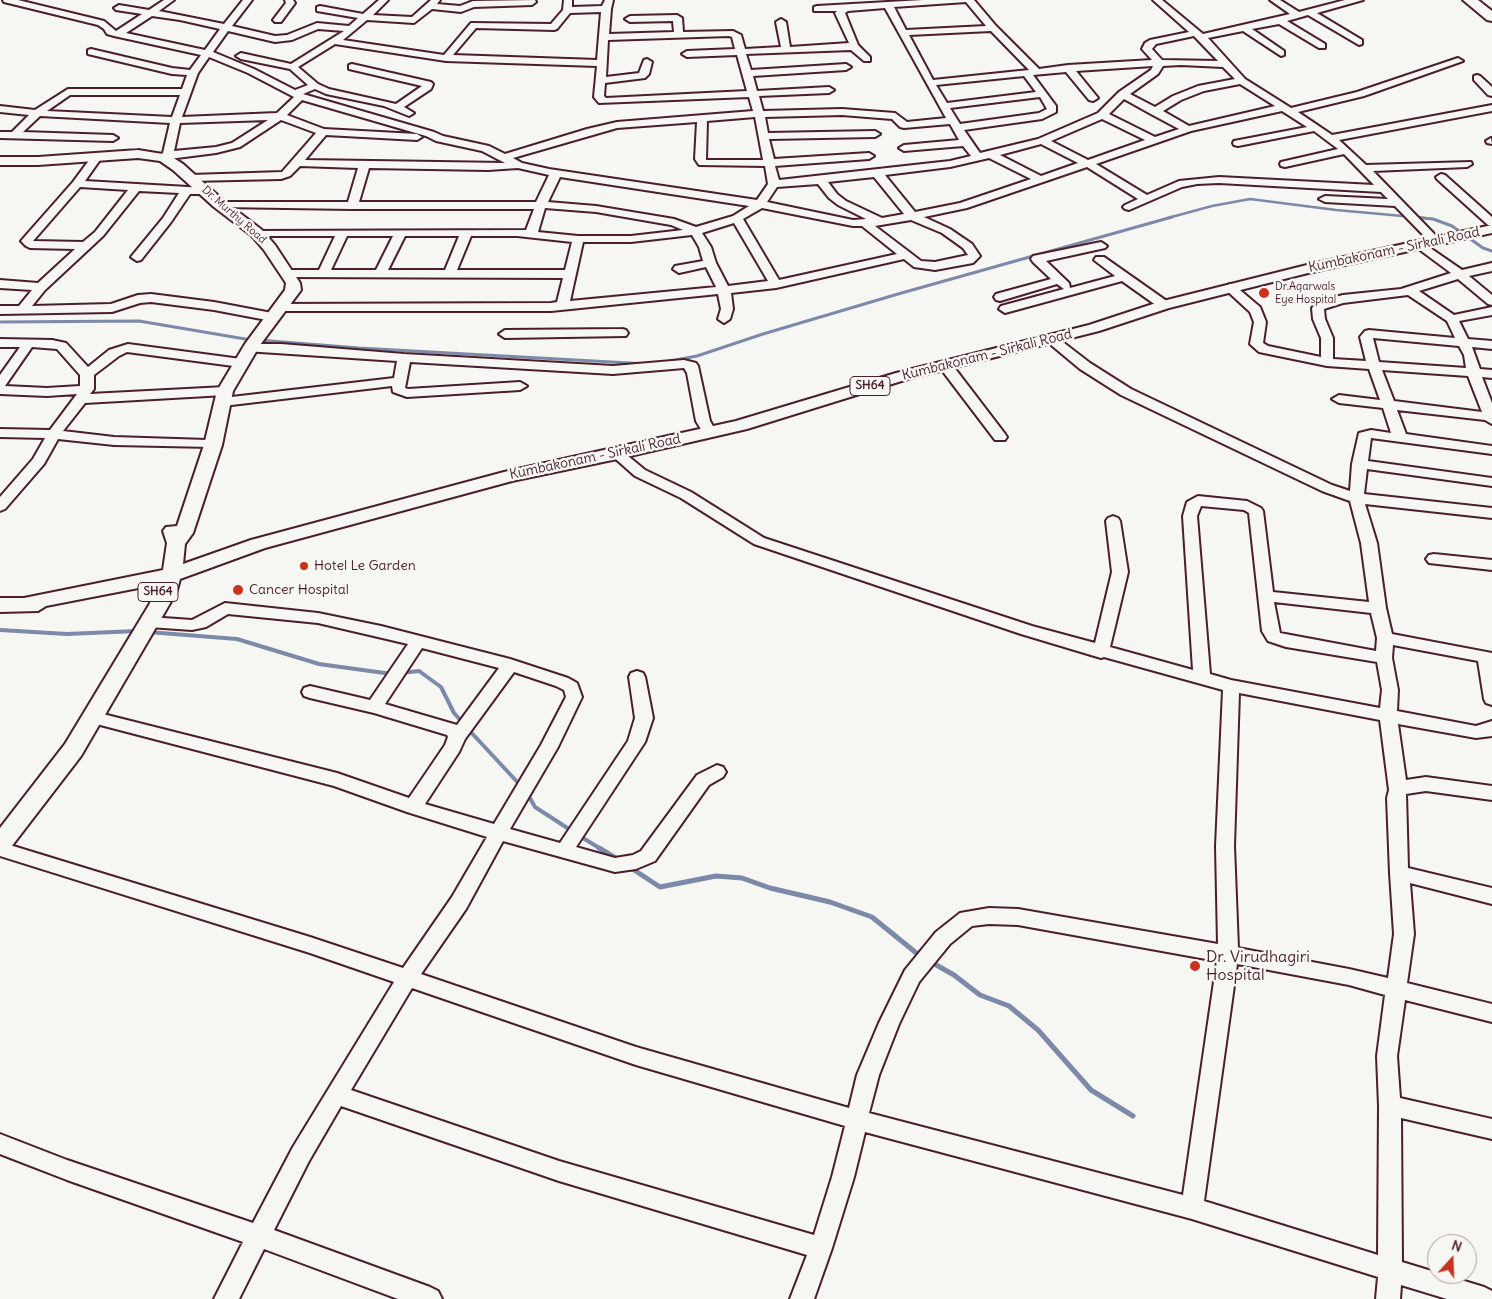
<!DOCTYPE html>
<style>
body{margin:0}
#map{position:relative;width:1492px;height:1299px;overflow:hidden;background:#f6f6f2;font-family:Delius,sans-serif}
canvas{display:block}
.north{position:absolute;left:1427px;top:1234px;width:50px;height:50px;box-sizing:border-box;background:#f6f6f2;border:1px solid #b1a0a2;border-radius:50%;rotate:20deg;font-size:14px;font-weight:700;line-height:20px;text-align:center;color:#4a1f2b}
.north::after{content:'';display:block;margin:auto;width:18px;height:22px;background:#c8321e;clip-path:polygon(50% 0,100% 100%,50% 72%,0 100%)}
</style>
<div id="map">
<canvas width="1492" height="1299"></canvas>
<div class="north">N</div>
</div>
<script>
const context = document.querySelector('canvas').getContext('2d');
context.lineJoin = 'round';
const poly = rows => new Path2D(rows.map(r => 'M' + r).join(''));
function stroke(path, color, width, dash) { context.strokeStyle = color; context.lineWidth = width; context.lineCap = dash ? 'butt' : 'round'; context.setLineDash(dash || []); context.stroke(path); }
function fillPath(path, color) { context.fillStyle = color; context.fill(path, 'evenodd'); }
function label(font, color, halo, rows, align = 'center') {
  context.font = font + ' Delius,sans-serif'; context.lineWidth = 5; context.setLineDash([]); context.textBaseline = 'middle'; context.strokeStyle = halo; context.fillStyle = color; for (const [text, x, y, turn = 0] of rows) {
    context.save(); context.translate(x, y); context.rotate((+turn || 0) * Math.PI / 180); context.textAlign = isNaN(turn) ? turn : align; if (halo) context.strokeText(text, 0, 0); context.fillText(text, 0, 0); context.restore();
  }
}
stroke(poly([
 [1168,218,1212,206,1250,199,1336,210,1425,218]
]), '#7c89a8', 2.5);
stroke(poly([
 [1411,217,1433,219,1452,226,1483,248,1492,251],
 [0,322,139,321,251,340],
 [258,340,359,348,648,364],
 [665,362,697,356,763,334,898,294,1172,217]
]), '#7c89a8', 3);
stroke(poly([
 [0,630,67,634,137,631],
 [148,632,237,639,319,664,392,674],
 [401,673,419,671,441,687,454,713,463,723],
 [468,729,521,786],
 [527,793,535,807,572,831],
 [578,835,601,849]
]), '#7c89a8', 4);
stroke(poly([
 [599,848,619,860],
 [631,868,660,887,716,876,742,878,770,888,830,902,872,917,920,956],
 [931,962,954,975,980,995,1009,1006,1038,1030,1091,1090,1133,1116]
]), '#7c89a8', 5);
const minor = poly([
 [3,0,18,0,104,21,116,31,142,14,116,10,114,8,119,5,149,10,164,0,174,0,159,11,224,24,243,0,252,0,232,26,275,36,287,35,317,23,349,26,358,18,317,11,317,7,320,6,363,14,379,0,388,0,373,15,412,17,431,0,440,0,437,4,460,6,473,1,535,0,536,2,532,5,474,7,461,12,432,9,414,23,367,20,343,40,444,55,471,23,551,24,563,10,564,0,572,0,572,7,602,6,605,0,613,0,611,9,609,34,674,32,673,21,630,22,625,19,630,16,677,15,682,18,683,32,733,31,741,35,745,49,781,47,776,22,781,19,786,22,790,47,849,43,835,13,837,11,814,11,814,7,817,6,923,0,974,0,996,26,1039,69,1068,65,1152,60,1142,49,1145,43,1150,40,1189,32,1153,0,1162,0,1203,34,1290,14,1270,0,1280,0,1299,12,1345,0,1363,0,1317,13,1362,40,1362,44,1359,45,1308,15,1287,21,1325,44,1325,48,1319,48,1279,24,1252,29,1284,51,1284,55,1281,56,1243,31,1208,38,1245,79,1291,108,1357,92,1455,59,1458,58,1463,61,1364,96,1298,112,1332,135,1492,105,1492,111,1339,140,1366,165,1471,162,1472,164,1467,167,1373,171,1439,239,1441,241,1439,243,1435,244,1431,243,1395,206,1325,202,1319,199,1325,196,1388,199,1381,192,1219,183,1197,184,1182,187,1129,210,1125,209,1123,207,1125,205,1138,199,1087,167,967,208,924,217,950,229,972,244,980,256,973,263,935,270,914,267,904,259,776,288,731,293,733,309,730,319,724,323,718,319,721,309,718,294,551,311,280,311,274,307,276,304,551,303,557,302,563,278,284,277,282,274,284,271,288,270,319,270,335,236,257,236,253,235,251,233,253,231,526,230,534,209,352,209,219,207,213,204,215,202,348,202,358,168,300,166,290,176,281,179,191,181,186,178,191,175,282,172,316,133,281,120,240,147,216,153,161,160,156,157,163,153,170,123,40,116,23,132,113,135,118,138,113,141,0,138,0,132,12,132,29,115,0,112,0,106,35,110,68,89,182,89,187,75,172,74,88,54,88,50,91,49,172,68,190,70,201,55,114,36,107,34,104,29,98,25,4,2,3,0],
 [966,2,986,26,906,30,894,7,966,2],
 [885,8,946,118,907,122,895,113,842,109,763,111,759,96,829,93,834,90,829,87,757,91,753,76,846,70,851,67,846,64,751,70,746,54,851,50,864,61,870,61,870,57,858,45,845,13,848,11,885,8],
 [601,12,597,60,453,55,476,28,554,30,557,29,570,13,601,12],
 [152,16,180,20,220,29,205,50,126,33,152,16],
 [318,29,344,31,291,64,241,53,236,56,241,59,290,69,308,85,295,90,254,69,213,52,228,31,275,42,292,40,318,29],
 [991,31,1029,70,933,80,909,35,991,31],
 [729,36,732,37,735,49,687,51,682,54,687,57,737,55,747,91,606,98,604,96,605,83,645,78,649,74,652,62,647,59,644,60,639,73,606,77,608,40,729,36],
 [1194,36,1218,61,1162,60,1152,49,1156,44,1194,36],
 [335,44,446,61,597,66,594,97,599,103,749,97,753,111,617,122,587,129,505,154,489,146,443,136,434,132,303,94,315,89,326,94,384,106,409,116,414,113,404,107,431,89,433,84,431,82,352,64,349,65,349,69,422,86,396,104,329,89,318,84,298,67,335,44],
 [209,57,248,73,294,97,277,113,182,117,198,73,209,57],
 [1181,65,1223,67,1235,79,1198,86,1173,96,1155,107,1130,94,1158,74,1163,66,1181,65],
 [1153,66,1151,70,1119,92,1098,113,1038,139,980,153,964,130,1042,119,1056,112,1056,106,1033,75,1066,72,1089,100,1093,101,1098,98,1076,71,1153,66],
 [1024,76,1036,92,947,103,936,85,1024,76],
 [1240,84,1275,106,1189,126,1163,111,1181,100,1204,91,1240,84],
 [70,95,180,95,172,117,47,111,70,95],
 [1040,97,1047,109,1039,113,960,124,950,108,1040,97],
 [1124,99,1151,114,1179,129,1155,137,1109,114,1124,99],
 [302,100,426,136,436,141,482,151,505,163,305,160,326,135,417,140,422,137,417,134,324,129,287,115,302,100],
 [1282,111,1307,127,1234,141,1233,143,1234,145,1238,146,1314,131,1338,149,1281,162,1280,164,1281,166,1285,167,1344,154,1374,185,1219,177,1179,181,1147,195,1096,164,1191,131,1282,111],
 [842,115,892,119,900,127,904,128,950,124,959,140,904,145,899,148,904,151,963,146,971,156,950,161,779,180,775,166,869,159,874,156,869,153,774,159,769,139,875,137,880,134,875,131,768,133,765,117,842,115],
 [755,117,763,160,706,160,707,121,755,117],
 [1102,119,1145,140,1088,160,1051,141,1102,119],
 [268,120,232,143,216,147,174,151,180,123,268,120],
 [697,122,695,159,699,165,765,166,768,184,757,200,549,169,522,163,513,158,617,128,697,122],
 [1041,144,1078,163,1041,176,1000,155,1041,144],
 [989,158,1031,179,960,203,915,212,885,175,950,167,989,158],
 [369,168,488,170,518,168,549,175,536,202,359,202,369,168],
 [560,177,749,206,733,216,696,227,674,219,596,206,548,202,560,177],
 [874,177,904,214,882,218,846,201,837,194,828,182,874,177],
 [818,184,829,198,838,205,866,219,853,220,767,202,777,187,818,184],
 [545,208,596,212,671,225,683,230,631,236,578,236,538,232,545,208],
 [762,208,853,226,862,226,897,254,779,280,743,219,762,208],
 [911,220,942,233,963,248,968,255,935,262,921,261,875,226,911,220],
 [734,223,768,281,728,286,716,263,711,247,702,233,734,223],
 [692,235,699,247,703,261,675,266,673,269,679,273,706,267,716,287,570,301,583,242,631,242,692,235],
 [347,236,393,236,376,270,331,270,347,236],
 [405,236,459,236,445,270,388,270,405,236],
 [471,236,517,236,572,242,565,270,457,270,471,236],
 [285,0,293,0,295,3,281,22,275,22,273,20,286,3,285,0],
 [1477,75,1480,76,1492,87,1492,96,1488,95,1474,80,1474,76,1477,75],
 [1491,138,1492,144,1487,143,1486,141,1491,138],
 [97,154,102,157,85,181,205,188,211,191,205,194,190,194,171,222,141,260,137,261,131,257,163,218,179,193,139,191,103,236,45,290,32,306,111,304,138,295,151,294,214,302,272,313,276,314,278,317,276,320,272,321,214,310,151,302,140,303,112,312,0,314,0,306,19,306,32,290,0,288,0,280,38,283,75,249,30,248,26,246,21,241,73,182,93,155,97,154],
 [80,187,128,190,95,232,83,242,33,241,80,187],
 [1441,174,1445,175,1492,217,1492,226,1488,225,1437,179,1436,177,1441,174],
 [1420,241,1462,270,1492,263,1492,271,1469,276,1492,295,1492,305,1488,304,1458,279,1419,291,1454,315,1492,307,1492,315,1459,321,1468,339,1492,341,1492,349,1472,347,1480,369,1492,370,1492,378,1482,377,1492,403,1492,424,1485,420,1397,410,1406,434,1492,446,1492,454,1371,438,1368,461,1492,478,1492,486,1367,469,1364,494,1492,508,1492,518,1365,504,1377,543,1386,608,1392,634,1492,653,1492,705,1486,703,1484,699,1478,661,1393,645,1392,658,1398,690,1397,711,1476,726,1492,721,1492,736,1476,738,1398,724,1406,780,1426,777,1492,786,1492,800,1426,791,1406,794,1408,868,1492,888,1492,904,1410,883,1414,934,1407,983,1492,1004,1492,1022,1405,1000,1397,1056,1400,1098,1492,1119,1492,1139,1401,1118,1402,1262,1484,1287,1492,1291,1492,1299,1447,1299,1401,1285,1400,1299,1376,1299,1378,1277,1192,1219,865,1132,854,1177,832,1248,814,1299,790,1299,807,1255,559,1181,341,1106,309,1161,274,1230,430,1287,438,1291,442,1299,398,1299,264,1249,239,1299,214,1299,243,1242,67,1180,0,1154,0,1134,67,1160,253,1223,293,1147,394,982,310,953,0,856,0,842,310,937,403,968,452,897,487,837,407,812,334,786,85,721,82,717,85,713,91,711,337,773,409,798,445,745,448,737,447,735,374,713,310,698,304,696,302,692,304,688,310,686,370,700,408,644,318,623,228,614,206,627,192,630,149,627,143,626,141,622,143,618,149,617,192,620,225,603,318,613,381,626,510,659,568,678,577,683,582,697,558,747,510,829,560,843,628,741,635,718,629,677,631,673,637,671,643,673,645,677,653,718,645,742,576,847,615,858,633,855,641,851,697,775,717,765,723,767,726,772,723,777,709,785,655,861,636,869,615,872,503,841,466,909,421,974,636,1047,849,1108,857,1075,879,1023,905,970,936,932,960,913,989,908,1018,909,1218,944,1216,846,1223,690,1104,657,1101,658,1021,634,754,544,681,498,635,476,610,454,612,451,622,451,645,470,691,492,764,538,1032,626,1095,643,1112,572,1106,521,1108,518,1113,516,1118,518,1120,521,1128,572,1110,647,1193,670,1183,516,1187,502,1198,496,1247,501,1261,508,1263,511,1273,592,1369,602,1361,543,1350,501,1322,491,1121,395,1080,369,1044,339,1045,336,1055,336,1090,363,1131,389,1332,485,1350,491,1352,464,1359,433,1371,430,1391,433,1383,408,1339,403,1332,399,1339,395,1380,400,1369,369,1327,366,1259,352,1250,344,1254,322,1250,312,1224,288,1230,284,1234,285,1260,307,1266,322,1263,343,1268,346,1321,357,1321,338,1313,319,1312,308,1319,301,1343,295,1401,289,1451,273,1416,247,1414,245,1420,241],
 [1408,295,1447,321,1455,338,1369,330,1365,331,1360,337,1366,361,1333,359,1333,338,1325,319,1324,309,1343,303,1408,295],
 [1373,338,1459,346,1464,355,1466,368,1379,362,1373,338],
 [1382,370,1468,376,1482,412,1394,401,1382,370],
 [1201,506,1244,510,1249,513,1262,631,1268,641,1286,647,1377,662,1382,690,1380,708,1231,680,1210,674,1197,516,1201,506],
 [1274,602,1371,613,1377,638,1376,651,1280,633,1274,602],
 [422,648,499,668,457,725,385,704,422,648],
 [514,672,556,686,564,690,566,697,541,745,494,824,425,804,459,752,465,739,514,672],
 [1239,693,1380,720,1389,790,1387,798,1390,873,1394,934,1388,978,1349,969,1238,948,1234,846,1239,693],
 [989,924,1018,925,1217,961,1183,1195,869,1113,879,1075,899,1024,919,982,950,944,972,926,989,924],
 [1237,964,1349,985,1385,995,1377,1056,1379,1106,1378,1255,1204,1201,1237,964],
 [412,988,636,1065,845,1126,832,1177,814,1235,559,1161,351,1090,412,988],
 [1101,242,1107,246,1105,248,1046,261,1069,283,1070,288,1115,276,1094,260,1096,257,1104,257,1168,302,1170,305,1168,308,1160,308,1122,281,1005,313,999,309,1001,306,1064,289,1057,284,1000,301,996,300,994,297,996,294,1051,279,1033,262,1031,259,1033,256,1101,242],
 [622,329,626,330,628,333,626,336,505,338,499,334,505,330,622,329],
 [0,339,52,340,66,343,88,367,109,350,128,344,241,359,248,363,241,367,127,352,119,356,94,375,94,389,90,394,225,387,232,391,225,395,85,403,63,431,114,437,207,440,214,444,212,447,114,445,58,439,44,464,5,509,0,511,0,497,33,459,45,438,0,437,0,429,50,430,77,394,47,396,0,394,0,375,20,347,0,347,0,339],
 [32,347,57,349,80,375,80,386,47,388,5,386,32,347],
 [250,344,281,344,404,354,613,366,684,360,696,363,698,366,710,421,717,433,715,436,705,436,696,421,687,373,684,368,613,374,410,362,405,388,408,389,520,382,527,386,520,390,407,397,393,392,392,386,223,406,218,405,216,402,218,399,223,398,394,378,397,361,245,351,244,348,250,344],
 [945,361,950,362,1005,434,1007,437,1005,440,995,440,938,365,945,361],
 [1434,554,1492,560,1492,570,1429,563,1426,559,1429,555,1434,554]
]);
const major = poly([
 [138,150,169,155,183,164,224,201,262,230,275,245,300,283,301,290,260,345,233,391,222,445,193,533,185,544,183,564,251,540,504,472,736,421,896,373,1089,325,1159,302,1307,265,1492,225,1492,233,1308,273,1169,308,1099,331,908,379,747,429,617,459,512,481,265,548,180,579,177,590,169,605,81,756,8,851,0,854,0,828,65,744,149,605,159,584,46,606,38,611,0,612,0,598,24,598,163,570,167,543,163,531,166,527,177,526,204,445,217,391,245,344,285,290,286,283,264,250,252,236,214,207,173,170,160,161,138,158,38,165,0,165,0,157,38,157,138,150]
]);
const highway = poly([
 [1463,0,1478,0,1492,11,1492,21,1487,20,1463,0]
]);
stroke(minor, '#4a1f2b', 4);
stroke(major, '#4a1f2b', 4);
stroke(highway, '#4a1f2b', 4);
fillPath(minor, '#f6f6f2');
fillPath(major, '#f6f6f2');
fillPath(highway, '#f6f6f2');
for (const [x, y, r, color] of [
 [1264,293,6,"#c8321e"],
 [304,566,5,"#c8321e"],
 [238,590,6,"#c8321e"],
 [1195,966,6,"#c8321e"]
]) { const dot = new Path2D(); dot.arc(x, y, r, 0, 2 * Math.PI); context.fillStyle = color; context.fill(dot); stroke(dot, '#f6f6f2', 2); }
label('11px', '#4a1f2b', '#f6f6f2', [
 ["Dr. Murthy Road",234,215,41]
]);
label('11px', '#4a1f2b', '#f6f6f2', [
 ["Dr.Agarwals",1275,287],
 ["Eye Hospital",1275,300]
], 'left');
for (const [x, y, w] of [
 [870,386,40],
 [158,592,40]
]) { const box = new Path2D(); box.roundRect(x - w / 2, y - 9.5, w, 19, 4); context.fillStyle = '#f6f6f2'; context.fill(box); stroke(box, '#4a1f2b', 1); }
label('bold 12px', '#4a1f2b', null, [
 ["SH64",870,386],
 ["SH64",158,592]
]);
label('14px', '#4a1f2b', '#f6f6f2', [
 ["Kumbakonam - Sirkali Road",1394,250,-12],
 ["Kumbakonam - Sirkali Road",987,355,-14],
 ["Kumbakonam - Sirkali Road",595,457,-12]
]);
label('14px', '#4a1f2b', '#f6f6f2', [
 ["Hotel Le Garden",314,566],
 ["Cancer Hospital",249,590]
], 'left');
label('16px', '#4a1f2b', '#f6f6f2', [
 ["Dr. Virudhagiri",1206,957],
 ["Hospital",1206,975]
], 'left');
</script>
